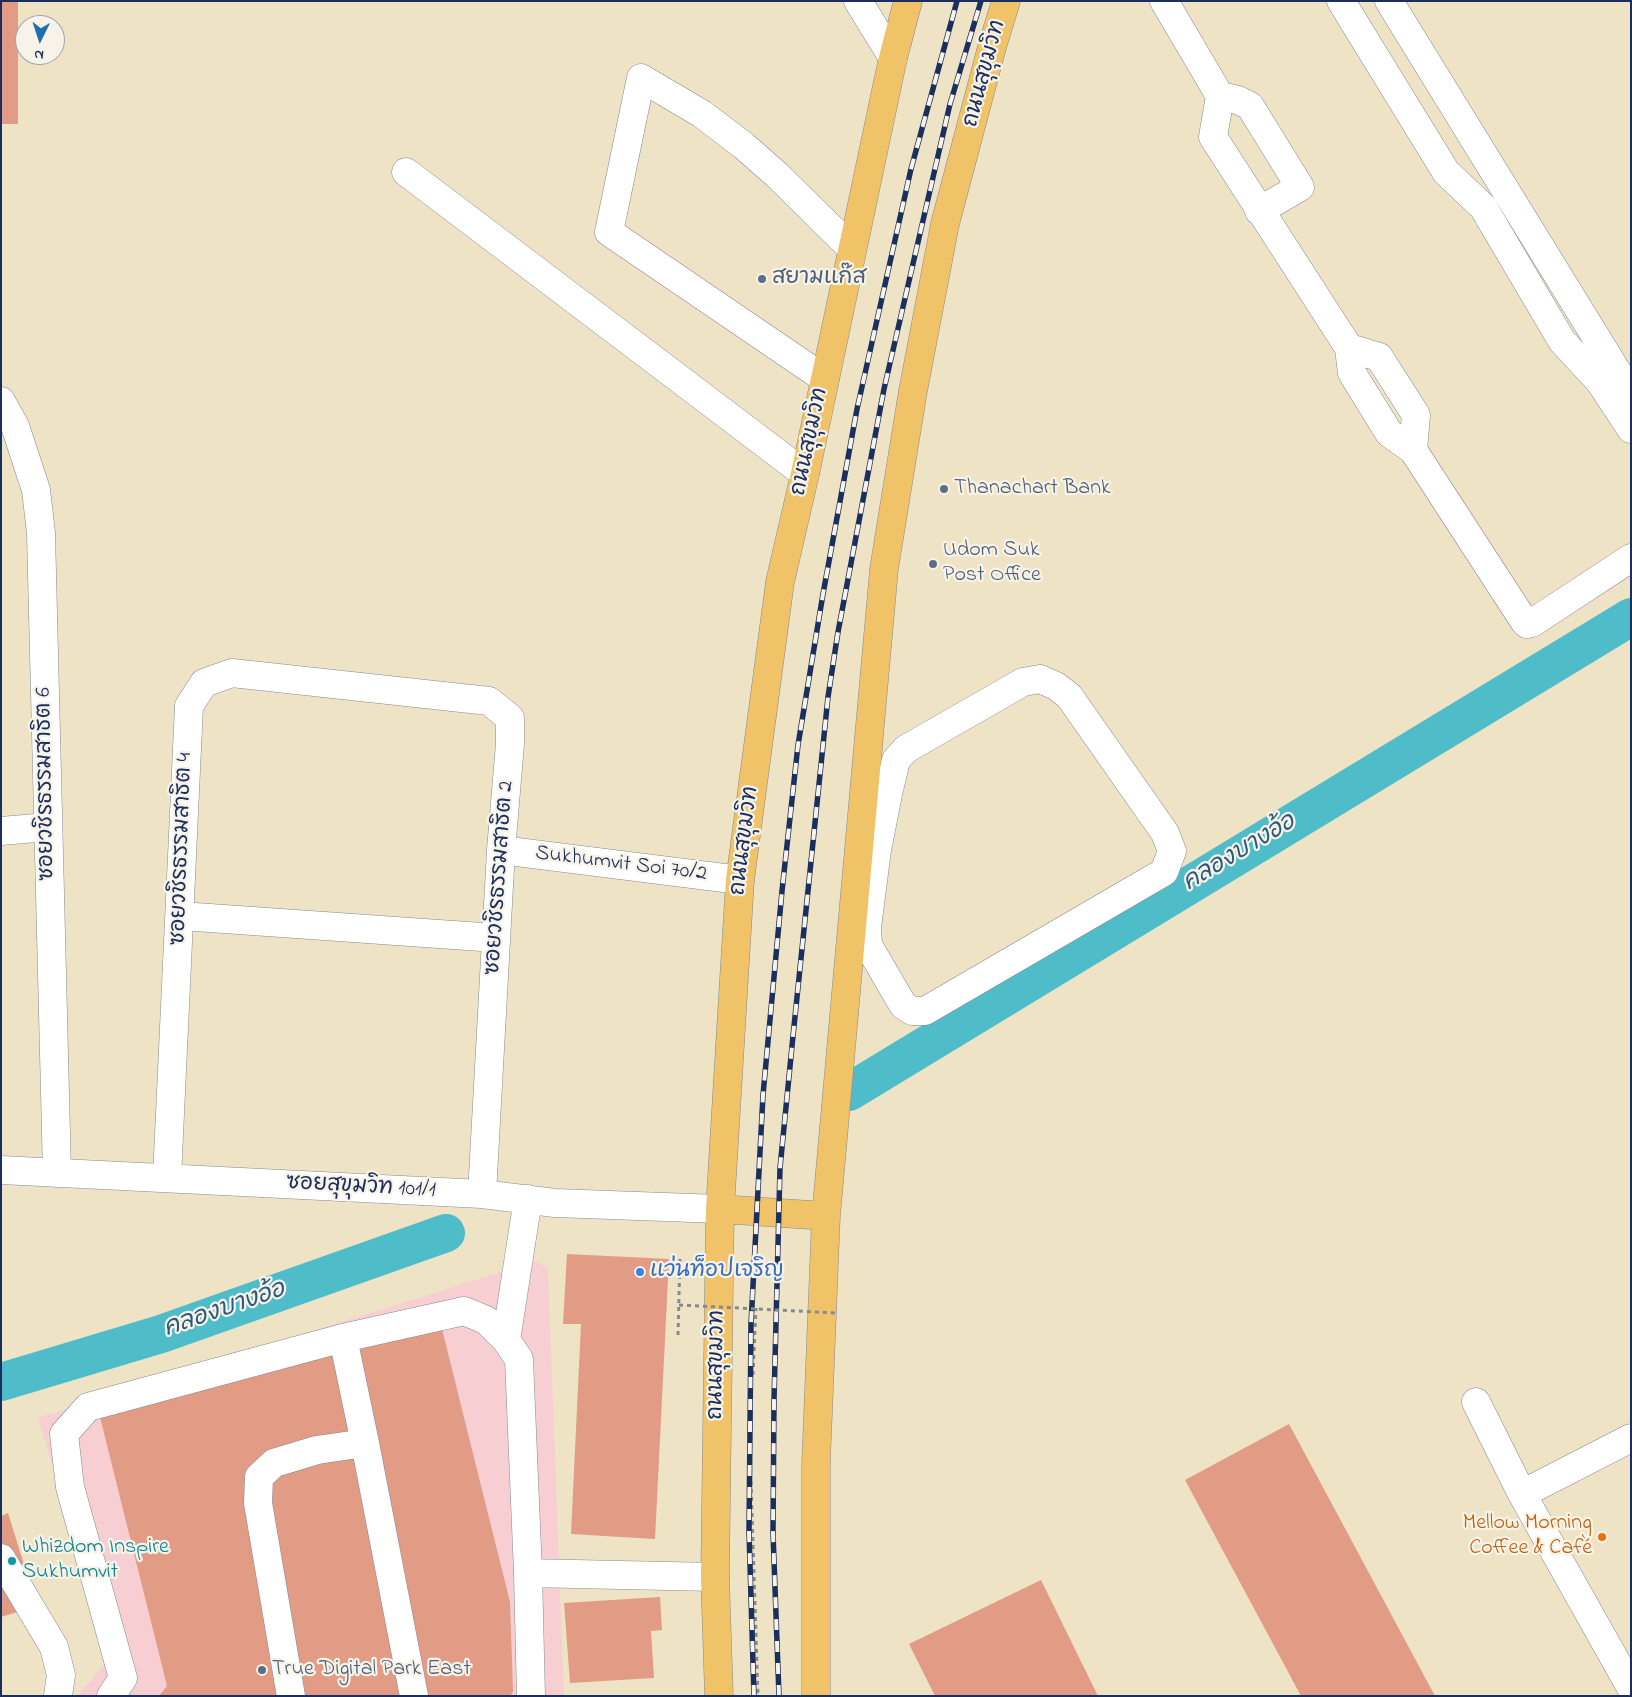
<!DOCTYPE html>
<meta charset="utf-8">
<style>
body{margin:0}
#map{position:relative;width:1632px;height:1697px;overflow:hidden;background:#efe3c5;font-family:"Indie Flower",sans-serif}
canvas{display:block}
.frame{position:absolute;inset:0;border:2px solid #1b2f5e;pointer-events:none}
.north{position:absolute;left:15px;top:15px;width:50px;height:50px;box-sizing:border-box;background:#f7f3e8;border:1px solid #9fa5b1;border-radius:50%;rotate:184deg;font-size:14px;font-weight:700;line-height:20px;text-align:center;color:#1b2f5e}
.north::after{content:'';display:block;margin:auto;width:18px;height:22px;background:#1f6fb2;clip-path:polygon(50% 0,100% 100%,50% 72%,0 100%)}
</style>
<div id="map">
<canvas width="1632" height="1697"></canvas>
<div class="frame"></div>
<div class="north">N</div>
</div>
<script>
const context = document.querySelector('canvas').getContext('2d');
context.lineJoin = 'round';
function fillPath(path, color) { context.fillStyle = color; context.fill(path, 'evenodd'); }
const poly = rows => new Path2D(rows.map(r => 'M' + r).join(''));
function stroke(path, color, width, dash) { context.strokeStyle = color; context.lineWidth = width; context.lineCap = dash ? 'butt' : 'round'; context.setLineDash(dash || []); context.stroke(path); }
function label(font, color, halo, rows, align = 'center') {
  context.font = font + ' "Indie Flower","Playpen Sans Thai",sans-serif'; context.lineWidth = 4.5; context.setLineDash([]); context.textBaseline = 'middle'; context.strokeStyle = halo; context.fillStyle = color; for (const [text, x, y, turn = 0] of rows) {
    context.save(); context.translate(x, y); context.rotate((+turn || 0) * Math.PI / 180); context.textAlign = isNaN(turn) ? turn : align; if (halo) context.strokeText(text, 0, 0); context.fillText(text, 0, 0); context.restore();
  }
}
fillPath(poly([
 [535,1261,548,1268,564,1696,78,1696,110,1657,38,1418]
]), '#f7cfd3');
stroke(poly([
 [849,1092,1631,617],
 [1,1382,161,1334,446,1233]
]), '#4fbcc9', 38);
fillPath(poly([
 [1,1,18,1,18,124,1,124],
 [567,1254,669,1259,655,1539,571,1534,581,1324,563,1324],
 [441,1325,510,1602,513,1692,510,1696,159,1696,167,1686,98,1409],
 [1289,1424,1435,1696,1301,1696,1185,1480],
 [8,1513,37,1606,1,1617,1,1516],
 [1041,1580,1098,1696,935,1696,909,1644],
 [660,1597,662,1630,651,1631,654,1678,570,1683,564,1603]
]), '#e29b85');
const minor = poly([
 [858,1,893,58],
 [1164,1,1220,96,1213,137,1349,348,1352,373,1389,433,1413,450,1524,621,1527,624,1532,623,1631,558],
 [1341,1,1446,172,1483,207,1562,341,1600,382,1631,429],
 [1389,1,1631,394],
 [1220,96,1238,100,1250,106,1300,187,1259,211],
 [406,172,805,474],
 [1349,348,1379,357,1416,415,1413,450],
 [825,379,609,232,641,78,702,114,744,146,777,175,852,249],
 [1,401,15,426,36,490,41,533,57,1173],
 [1040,679,1056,686,1069,696,1165,833,1172,851,1164,872,937,1004,925,1011,912,1011,903,1005,868,945,867,927,877,850,888,794,896,760,906,749,1023,682,1040,679],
 [1,831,48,827],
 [501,850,740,880],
 [181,916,496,938],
 [1,1170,482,1194,555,1203,720,1209],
 [167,1178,189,706,204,683,232,673,489,701,510,718,510,744,501,850,482,1194],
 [343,1338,365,1443,414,1696],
 [506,1340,528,1199],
 [1476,1402,1522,1494,1631,1688],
 [1522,1494,1631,1438],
 [1,1558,54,1647,61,1675,58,1696],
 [528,1573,715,1577],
 [111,1696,123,1678,70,1487,64,1434,88,1407,343,1338,464,1311,486,1320,506,1340,519,1359,528,1573,531,1696],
 [291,1696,258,1503,259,1477,274,1463,317,1450,365,1443]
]);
const major = poly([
 [720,1209,826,1216],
 [719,1696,715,1577,720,1209,740,880,780,582,805,474,893,58,908,1],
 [816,1696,816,1463,826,1216,884,569,913,391,945,224,992,47,1006,1]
]);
stroke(minor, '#858992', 29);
stroke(major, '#858992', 29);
stroke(poly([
 [678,1335,680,1257],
 [753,1375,756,1308],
 [751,1481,758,1696]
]), '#858992', 3, [4, 4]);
stroke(minor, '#fff', 28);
stroke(major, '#f1c369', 28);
const rail = poly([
 [754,1696,749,1532,751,1324,763,1095,782,891,798,745,823,594,857,409,911,169,957,1],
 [779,1696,773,1533,774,1400,780,1168,793,1036,828,697,838,632,884,389,950,104,981,1]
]);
stroke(rail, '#1b2f5e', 5.5);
stroke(rail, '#f7f3e8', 4, [11]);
stroke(poly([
 [679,1305,836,1313]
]), '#858992', 3, [4, 4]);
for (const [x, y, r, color] of [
 [762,279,5,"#5c6f8a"],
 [944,489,5,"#5c6f8a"],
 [933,564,5,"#5c6f8a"],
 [640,1272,5,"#3f7fe0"],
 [1602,1537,5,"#e8710a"],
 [12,1561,5,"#0f9aa8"],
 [262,1670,5,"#5c6f8a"]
]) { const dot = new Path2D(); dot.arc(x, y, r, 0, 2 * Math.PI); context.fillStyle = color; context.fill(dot); stroke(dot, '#f7f3e8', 2); }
label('22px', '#1b2f5e', '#f7f3e8', [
 ["ถนนสุขุมวิท",986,74,-75],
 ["ถนนสุขุมวิท",811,442,-78],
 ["ซอยวชิรธรรมสาธิต 6",47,784,-91],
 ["ถนนสุขุมวิท",746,841,-83],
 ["ซอยวชิรธรรมสาธิต 4",183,849,-88],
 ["Sukhumvit Soi 70/2",621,865,7],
 ["ซอยวชิรธรรมสาธิต 2",501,878,-86],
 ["ซอยสุขุมวิท 101/1",361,1188,3],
 ["ถนนสุขุมวิท",718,1365,-89]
]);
label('22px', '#4e5e75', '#f7f3e8', [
 ["สยามแก๊ส",772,279],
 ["Thanachart Bank",954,489],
 ["Udom Suk",943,551],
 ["Post Office",943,576],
 ["True Digital Park East",272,1670]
], 'left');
label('22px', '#366cbe', '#f7f3e8', [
 ["แว่นท็อปเจริญ",650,1272]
], 'left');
label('22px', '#c56008', '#f7f3e8', [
 ["Mellow Morning",1592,1524],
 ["Coffee & Café",1592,1549]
], 'right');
label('22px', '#0d838f', '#f7f3e8', [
 ["Whizdom Inspire",22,1548],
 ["Sukhumvit",22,1573]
], 'left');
label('italic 24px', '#2b597e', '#f7f3e8', [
 ["คลองบางอ้อ",1240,854,-31],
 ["คลองบางอ้อ",225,1311,-19]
]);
</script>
